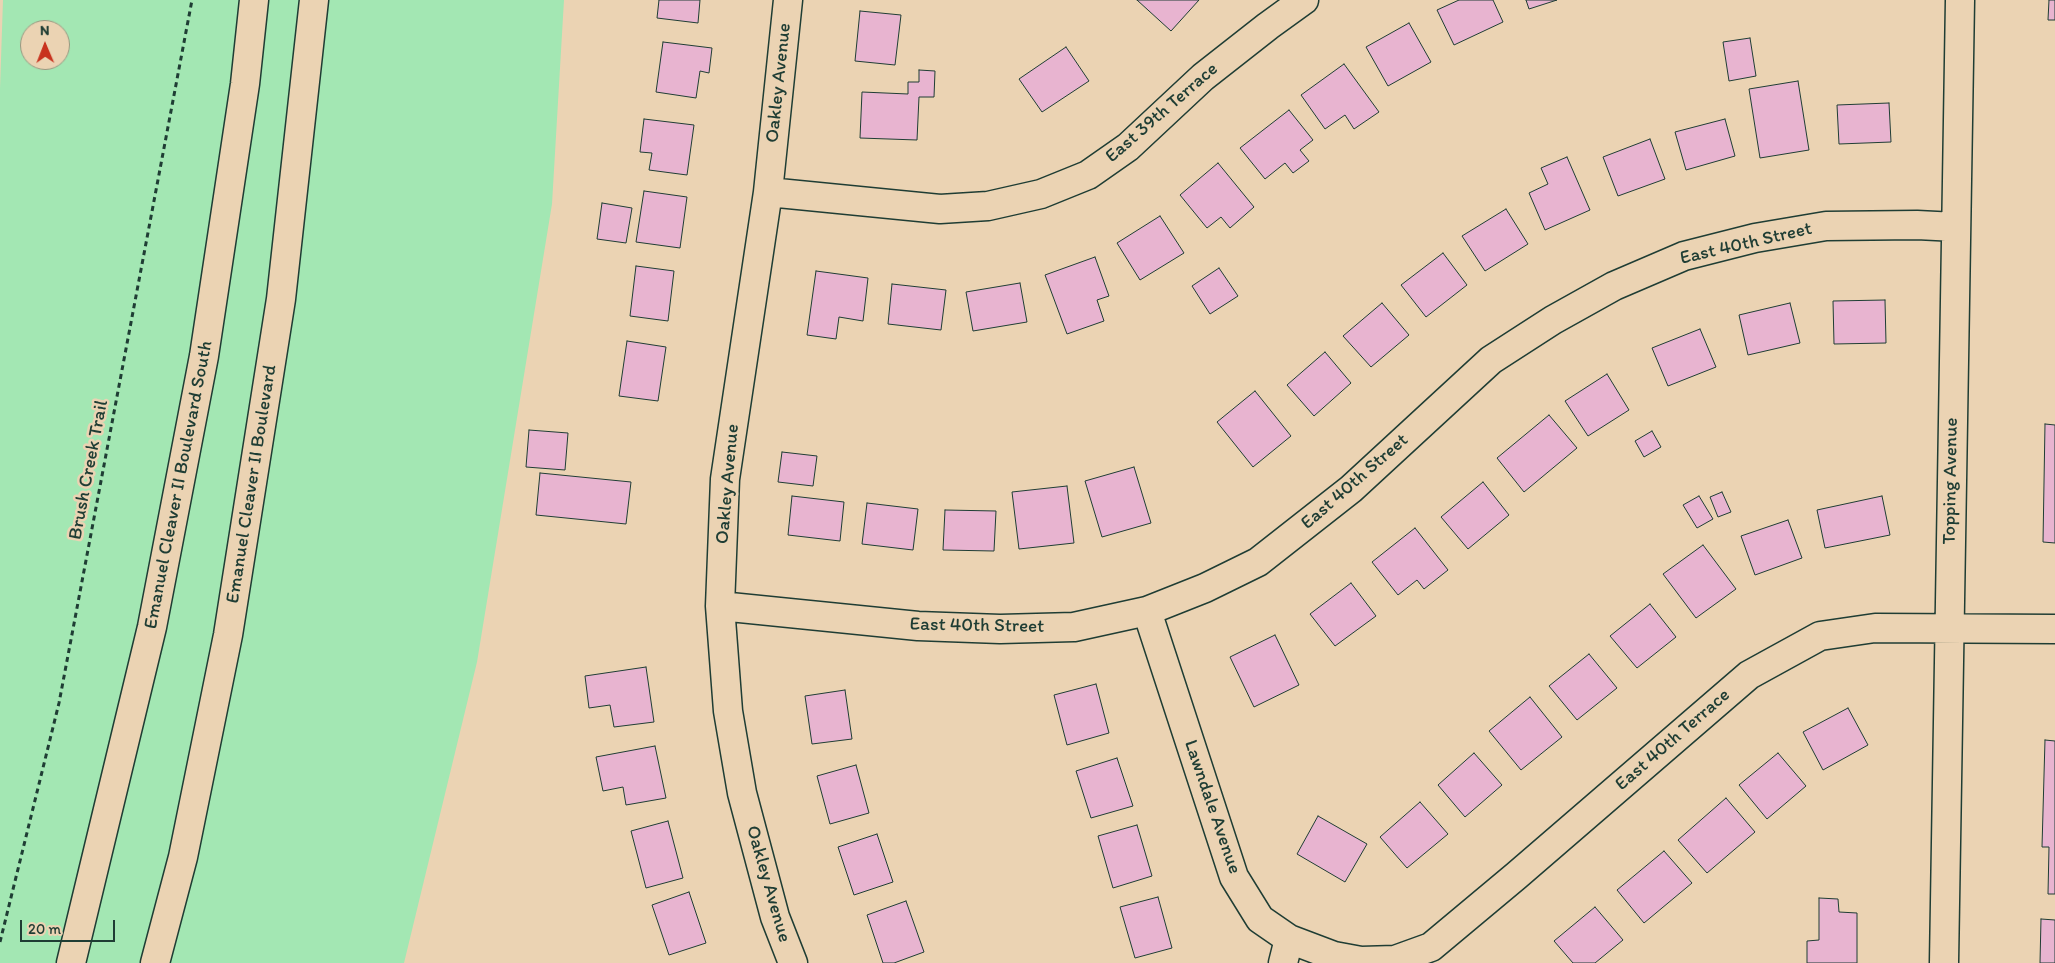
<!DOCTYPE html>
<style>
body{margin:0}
#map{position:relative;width:2055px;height:963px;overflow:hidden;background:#ebd3b3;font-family:Itim,sans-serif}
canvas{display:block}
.north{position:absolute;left:20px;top:20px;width:50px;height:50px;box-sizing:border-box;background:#ebd3b3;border:1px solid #999780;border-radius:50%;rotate:359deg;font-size:14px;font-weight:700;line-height:20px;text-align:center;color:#1f3d34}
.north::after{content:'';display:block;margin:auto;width:18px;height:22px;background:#c8321e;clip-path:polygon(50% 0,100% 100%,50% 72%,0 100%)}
.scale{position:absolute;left:20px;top:920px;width:95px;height:22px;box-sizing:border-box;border:2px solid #1f3d34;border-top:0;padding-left:6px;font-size:15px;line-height:18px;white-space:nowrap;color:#1f3d34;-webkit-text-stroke:4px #ebd3b3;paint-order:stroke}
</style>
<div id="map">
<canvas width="2055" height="963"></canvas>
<div class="north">N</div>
<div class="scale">20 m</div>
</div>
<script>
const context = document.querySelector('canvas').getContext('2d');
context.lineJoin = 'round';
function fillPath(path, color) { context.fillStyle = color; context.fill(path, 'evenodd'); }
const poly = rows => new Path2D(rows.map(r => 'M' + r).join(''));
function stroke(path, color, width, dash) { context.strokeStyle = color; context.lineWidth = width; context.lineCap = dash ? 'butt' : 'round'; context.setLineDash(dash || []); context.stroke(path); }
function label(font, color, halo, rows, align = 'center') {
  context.font = font + ' Itim,sans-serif'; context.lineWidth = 5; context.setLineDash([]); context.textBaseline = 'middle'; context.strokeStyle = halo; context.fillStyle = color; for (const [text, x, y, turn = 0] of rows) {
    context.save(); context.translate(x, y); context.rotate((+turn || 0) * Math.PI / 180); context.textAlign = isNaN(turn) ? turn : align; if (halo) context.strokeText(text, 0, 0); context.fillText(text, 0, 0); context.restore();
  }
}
fillPath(poly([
 [3,0,564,0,552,204,477,662,404,963,0,963,0,89],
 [30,30,60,30,60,60,30,60]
]), '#a3e7b3');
const building = poly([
 [659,0,700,0,698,23,657,18,659,0],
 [1137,0,1199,0,1171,31,1137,0],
 [1459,0,1493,0,1503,22,1454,45,1437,10,1459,0],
 [1526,0,1557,0,1529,9,1526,0],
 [2049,0,2055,0,2055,20,2048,20,2049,0],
 [860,11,901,15,895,65,855,61,860,11],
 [1409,23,1431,62,1388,86,1366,47,1409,23],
 [1750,38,1756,76,1729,81,1723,42,1750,38],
 [663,42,712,48,709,73,700,71,696,98,656,92,663,42],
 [1066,47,1089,81,1042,112,1019,79,1066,47],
 [1344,64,1379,112,1354,129,1345,115,1325,129,1301,95,1344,64],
 [919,70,935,71,934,97,919,97,917,140,860,138,862,92,908,94,908,82,919,82,919,70],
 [1798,81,1809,150,1760,158,1749,89,1798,81],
 [1889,103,1891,142,1839,144,1837,105,1889,103],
 [1289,110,1313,140,1300,150,1309,161,1293,173,1285,163,1265,179,1240,148,1289,110],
 [644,119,694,125,687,175,649,170,652,153,640,152,644,119],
 [1725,119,1735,156,1686,170,1675,132,1725,119],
 [1650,139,1665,179,1618,196,1603,157,1650,139],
 [1567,157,1590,210,1545,230,1529,193,1548,184,1541,168,1567,157],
 [1218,163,1254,207,1230,228,1221,217,1207,228,1180,195,1218,163],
 [644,191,687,197,680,248,636,242,644,191],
 [602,203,632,208,626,243,597,239,602,203],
 [1506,209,1528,244,1485,271,1462,236,1506,209],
 [1160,216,1184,253,1140,280,1117,243,1160,216],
 [1443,253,1467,285,1426,317,1401,285,1443,253],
 [1095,257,1109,296,1097,300,1104,321,1067,334,1045,275,1095,257],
 [636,266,674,271,668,321,630,316,636,266],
 [1219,268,1238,296,1210,314,1192,286,1219,268],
 [816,271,868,278,863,321,839,317,836,339,807,335,816,271],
 [1020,283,1027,322,973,331,966,292,1020,283],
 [892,284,946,290,941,330,888,324,892,284],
 [1885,300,1886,343,1834,344,1833,301,1885,300],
 [1382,303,1409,335,1371,367,1343,336,1382,303],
 [1790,303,1800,343,1748,355,1739,315,1790,303],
 [1700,329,1716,367,1668,386,1652,348,1700,329],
 [627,341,666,347,658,401,619,396,627,341],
 [1325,352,1351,383,1314,416,1287,385,1325,352],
 [1607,374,1629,410,1588,436,1565,401,1607,374],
 [1255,391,1291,436,1253,467,1217,422,1255,391],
 [1549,415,1577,448,1524,492,1497,458,1549,415],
 [2045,424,2055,425,2055,543,2043,542,2045,424],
 [529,430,568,433,565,470,526,467,529,430],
 [1652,431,1661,447,1644,457,1635,441,1652,431],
 [782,452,817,456,813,486,778,482,782,452],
 [1134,467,1151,523,1102,537,1085,481,1134,467],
 [540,473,631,482,626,524,536,515,540,473],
 [1483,482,1509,515,1468,549,1441,517,1483,482],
 [1067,486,1074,543,1019,549,1012,492,1067,486],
 [1722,492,1731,512,1718,517,1710,497,1722,492],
 [792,496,844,502,840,541,788,535,792,496],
 [1699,496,1713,519,1697,528,1683,505,1699,496],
 [1882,496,1890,535,1825,548,1817,510,1882,496],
 [867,503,918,509,913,550,862,544,867,503],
 [945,510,996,511,994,551,943,550,945,510],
 [1788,520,1802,558,1755,575,1741,536,1788,520],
 [1415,528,1448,570,1424,589,1417,580,1398,595,1372,562,1415,528],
 [1703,545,1736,589,1696,618,1663,574,1703,545],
 [1351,583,1376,616,1335,646,1310,614,1351,583],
 [1650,604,1676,637,1637,668,1610,636,1650,604],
 [1275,635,1299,685,1254,707,1230,657,1275,635],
 [1589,654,1617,688,1577,720,1549,686,1589,654],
 [646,667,654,722,614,727,610,705,589,708,585,676,646,667],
 [1096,684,1109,733,1067,745,1054,695,1096,684],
 [845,690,852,739,812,744,805,696,845,690],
 [1530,697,1562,737,1521,770,1489,731,1530,697],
 [1848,708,1868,745,1823,770,1803,732,1848,708],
 [2045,740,2055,741,2055,894,2048,894,2049,847,2042,847,2045,740],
 [655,746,666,798,626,805,623,787,603,791,596,757,655,746],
 [1474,753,1502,785,1465,817,1438,785,1474,753],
 [1778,753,1806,786,1767,819,1739,785,1778,753],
 [1117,758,1133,806,1091,818,1076,771,1117,758],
 [856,765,869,813,830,824,817,776,856,765],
 [1726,798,1755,832,1707,873,1678,840,1726,798],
 [1420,802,1448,834,1407,868,1380,837,1420,802],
 [1318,816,1367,844,1345,882,1297,854,1318,816],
 [668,821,683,878,646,888,631,831,668,821],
 [1137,825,1152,876,1113,888,1098,836,1137,825],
 [877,834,893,882,854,895,838,847,877,834],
 [1664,851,1692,883,1644,923,1617,890,1664,851],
 [689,892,706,943,669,955,652,905,689,892],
 [1158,897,1172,948,1135,958,1120,907,1158,897],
 [1819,898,1838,899,1839,912,1857,913,1857,963,1807,963,1807,941,1819,940,1819,898],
 [906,901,924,952,894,963,883,963,867,915,906,901],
 [1595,907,1623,940,1595,963,1573,963,1554,941,1595,907],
 [2041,919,2055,920,2055,963,2040,963,2041,919]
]);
fillPath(building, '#e8b4d0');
stroke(building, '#1f3d34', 1);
const minor = poly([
 [788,0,768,192,725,479,720,606,728,711,742,793,775,917,793,963],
 [768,192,940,209,988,206,1041,194,1088,175,1128,147,1203,77,1268,26,1304,0],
 [720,606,918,626,1000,629,1074,627,1147,611,1205,588,1258,562,1351,489,1491,360,1553,320,1614,286,1684,256,1755,238,1826,226,1917,225,1956,227],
 [1147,611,1234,877,1260,919,1289,939,1334,956,1361,961,1395,960,1431,947,1516,876,1749,675,1820,636,1875,628,2055,629],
 [1283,963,1289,939],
 [1944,963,1960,0]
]);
const secondary = poly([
 [71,963,152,627,204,356,245,84,254,0],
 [155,963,183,857,228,635,281,299,314,0]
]);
stroke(minor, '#1f3d34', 31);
stroke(secondary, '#1f3d34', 31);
stroke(poly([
 [0,942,59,703,192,0]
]), '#1f3d34', 3, [5, 4]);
stroke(minor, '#ebd3b3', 28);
stroke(secondary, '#ebd3b3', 28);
label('19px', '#1f3d34', '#ebd3b3', [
 ["Oakley Avenue",779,83,-84],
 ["East 39th Terrace",1162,113,-41],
 ["East 40th Street",1746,244,-13],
 ["Brush Creek Trail",89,470,-79],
 ["Topping Avenue",1951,481,-89],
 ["East 40th Street",1355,482,-41],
 ["Emanuel Cleaver II Boulevard",252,484,-81],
 ["Oakley Avenue",728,484,-85],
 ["Emanuel Cleaver II Boulevard South",179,485,-79],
 ["East 40th Street",977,626,1],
 ["East 40th Terrace",1673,740,-41],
 ["Lawndale Avenue",1212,807,71],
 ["Oakley Avenue",768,884,74]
]);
</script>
